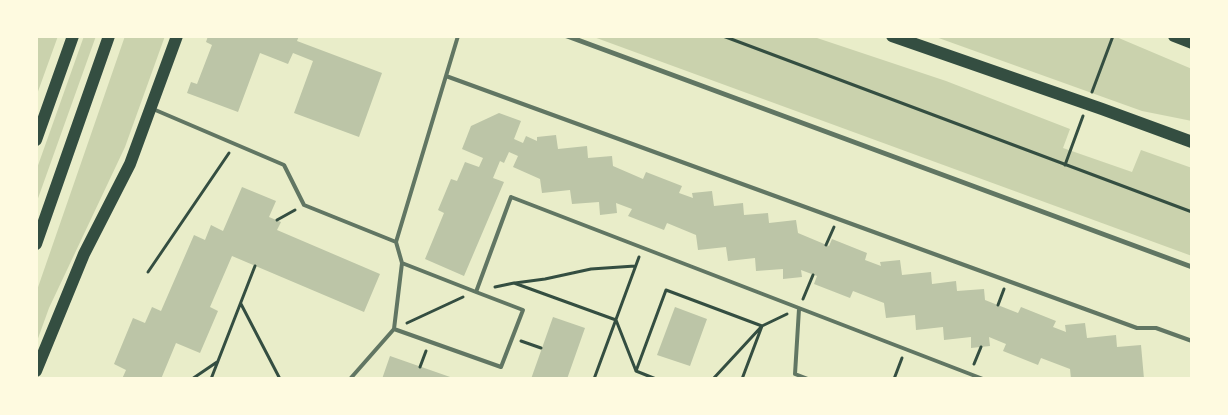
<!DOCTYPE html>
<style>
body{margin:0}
#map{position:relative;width:1228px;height:415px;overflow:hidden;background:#e9edc9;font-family:"Source Serif 4",serif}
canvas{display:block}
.frame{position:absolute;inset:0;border:38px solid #fefae0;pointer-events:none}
</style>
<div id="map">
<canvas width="1228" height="415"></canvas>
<div class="frame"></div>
</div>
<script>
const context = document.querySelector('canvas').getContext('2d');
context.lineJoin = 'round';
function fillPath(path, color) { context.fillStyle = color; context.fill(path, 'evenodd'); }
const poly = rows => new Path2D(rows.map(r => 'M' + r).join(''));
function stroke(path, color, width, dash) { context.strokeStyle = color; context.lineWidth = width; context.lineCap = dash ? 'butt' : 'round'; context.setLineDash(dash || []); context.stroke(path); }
fillPath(poly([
 [36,36,58,36,36,97],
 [84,36,96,36,36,204,36,171],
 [125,36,165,36,125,147,49,308,36,344,36,293],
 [591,36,811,36,946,81,1070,129,1063,148,1132,172,1141,150,1192,168,1192,256],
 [933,36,1114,36,1192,69,1192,121,1142,111]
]), '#cad2ad');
fillPath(poly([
 [208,36,299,36,297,41,382,73,359,137,294,113,313,61,293,53,288,64,260,53,238,112,187,93,191,82,197,84,212,45,206,42],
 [499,113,521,121,514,139,523,143,526,136,537,141,537,137,556,135,558,149,587,146,588,158,612,156,613,166,643,179,646,172,682,186,679,193,693,198,692,193,712,191,714,206,743,203,744,215,768,213,769,223,796,220,798,233,829,246,832,239,867,253,865,260,881,266,880,262,900,260,902,275,931,272,932,284,956,281,957,291,984,289,985,300,1018,313,1021,307,1056,321,1053,327,1066,332,1065,325,1085,323,1087,338,1116,335,1117,347,1141,345,1144,379,1071,379,1070,369,1041,358,1038,365,1003,351,1006,344,989,337,990,346,971,348,971,337,944,340,943,327,916,330,915,315,886,318,884,303,853,291,850,298,814,284,817,276,801,270,802,277,783,279,783,269,756,271,755,258,728,261,726,247,698,250,696,235,667,223,664,230,628,216,632,209,616,203,617,213,600,215,599,202,572,204,570,190,542,193,540,179,513,167,518,156,509,152,504,163,500,161,493,178,504,182,464,276,425,259,444,213,438,210,451,179,457,181,465,162,479,167,483,158,462,149,471,126],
 [242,187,276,201,269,217,281,222,277,230,380,274,364,312,232,256,210,307,218,311,200,353,176,343,161,379,122,379,126,370,114,364,133,318,145,323,152,307,161,311,194,235,205,240,211,225,223,231],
 [675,307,707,319,690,366,657,355],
 [553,317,585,328,567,379,531,379],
 [390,356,453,378,453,379,382,379]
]), '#bcc5a7');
stroke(poly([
 [723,36,1192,212],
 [1092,92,1113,36],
 [1065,165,1083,116],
 [277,220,295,210],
 [826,245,834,227],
 [148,272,229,153],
 [515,283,545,279,591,269,635,266],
 [495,287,514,283,616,320,636,371,656,379],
 [803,299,813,275],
 [241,304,280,379],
 [998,305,1004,289],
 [407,323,463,297],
 [521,341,541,348],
 [974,364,981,347],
 [420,367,426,351],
 [636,371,666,290,762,326,742,379],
 [192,379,217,362],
 [211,379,255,266],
 [594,379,639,257],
 [713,379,762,326,787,314],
 [894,379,902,358]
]), '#344e41', 3);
stroke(poly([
 [458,36,396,242,402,263,476,292,511,197,983,379],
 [446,76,1137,328,1156,328,1192,341],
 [153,109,284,165,304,205,396,242],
 [402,263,394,329,501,367,523,310,476,292],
 [799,309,795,374,808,379],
 [350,379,394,329]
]), '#617663', 4);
stroke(poly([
 [567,36,1192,267]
]), '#617663', 5);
stroke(poly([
 [892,36,1102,109,1192,142],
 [1174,36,1192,43],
 [36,140,73,36],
 [36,244,109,36],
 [36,371,84,254,130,164,177,36]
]), '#344e41', 12);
</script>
